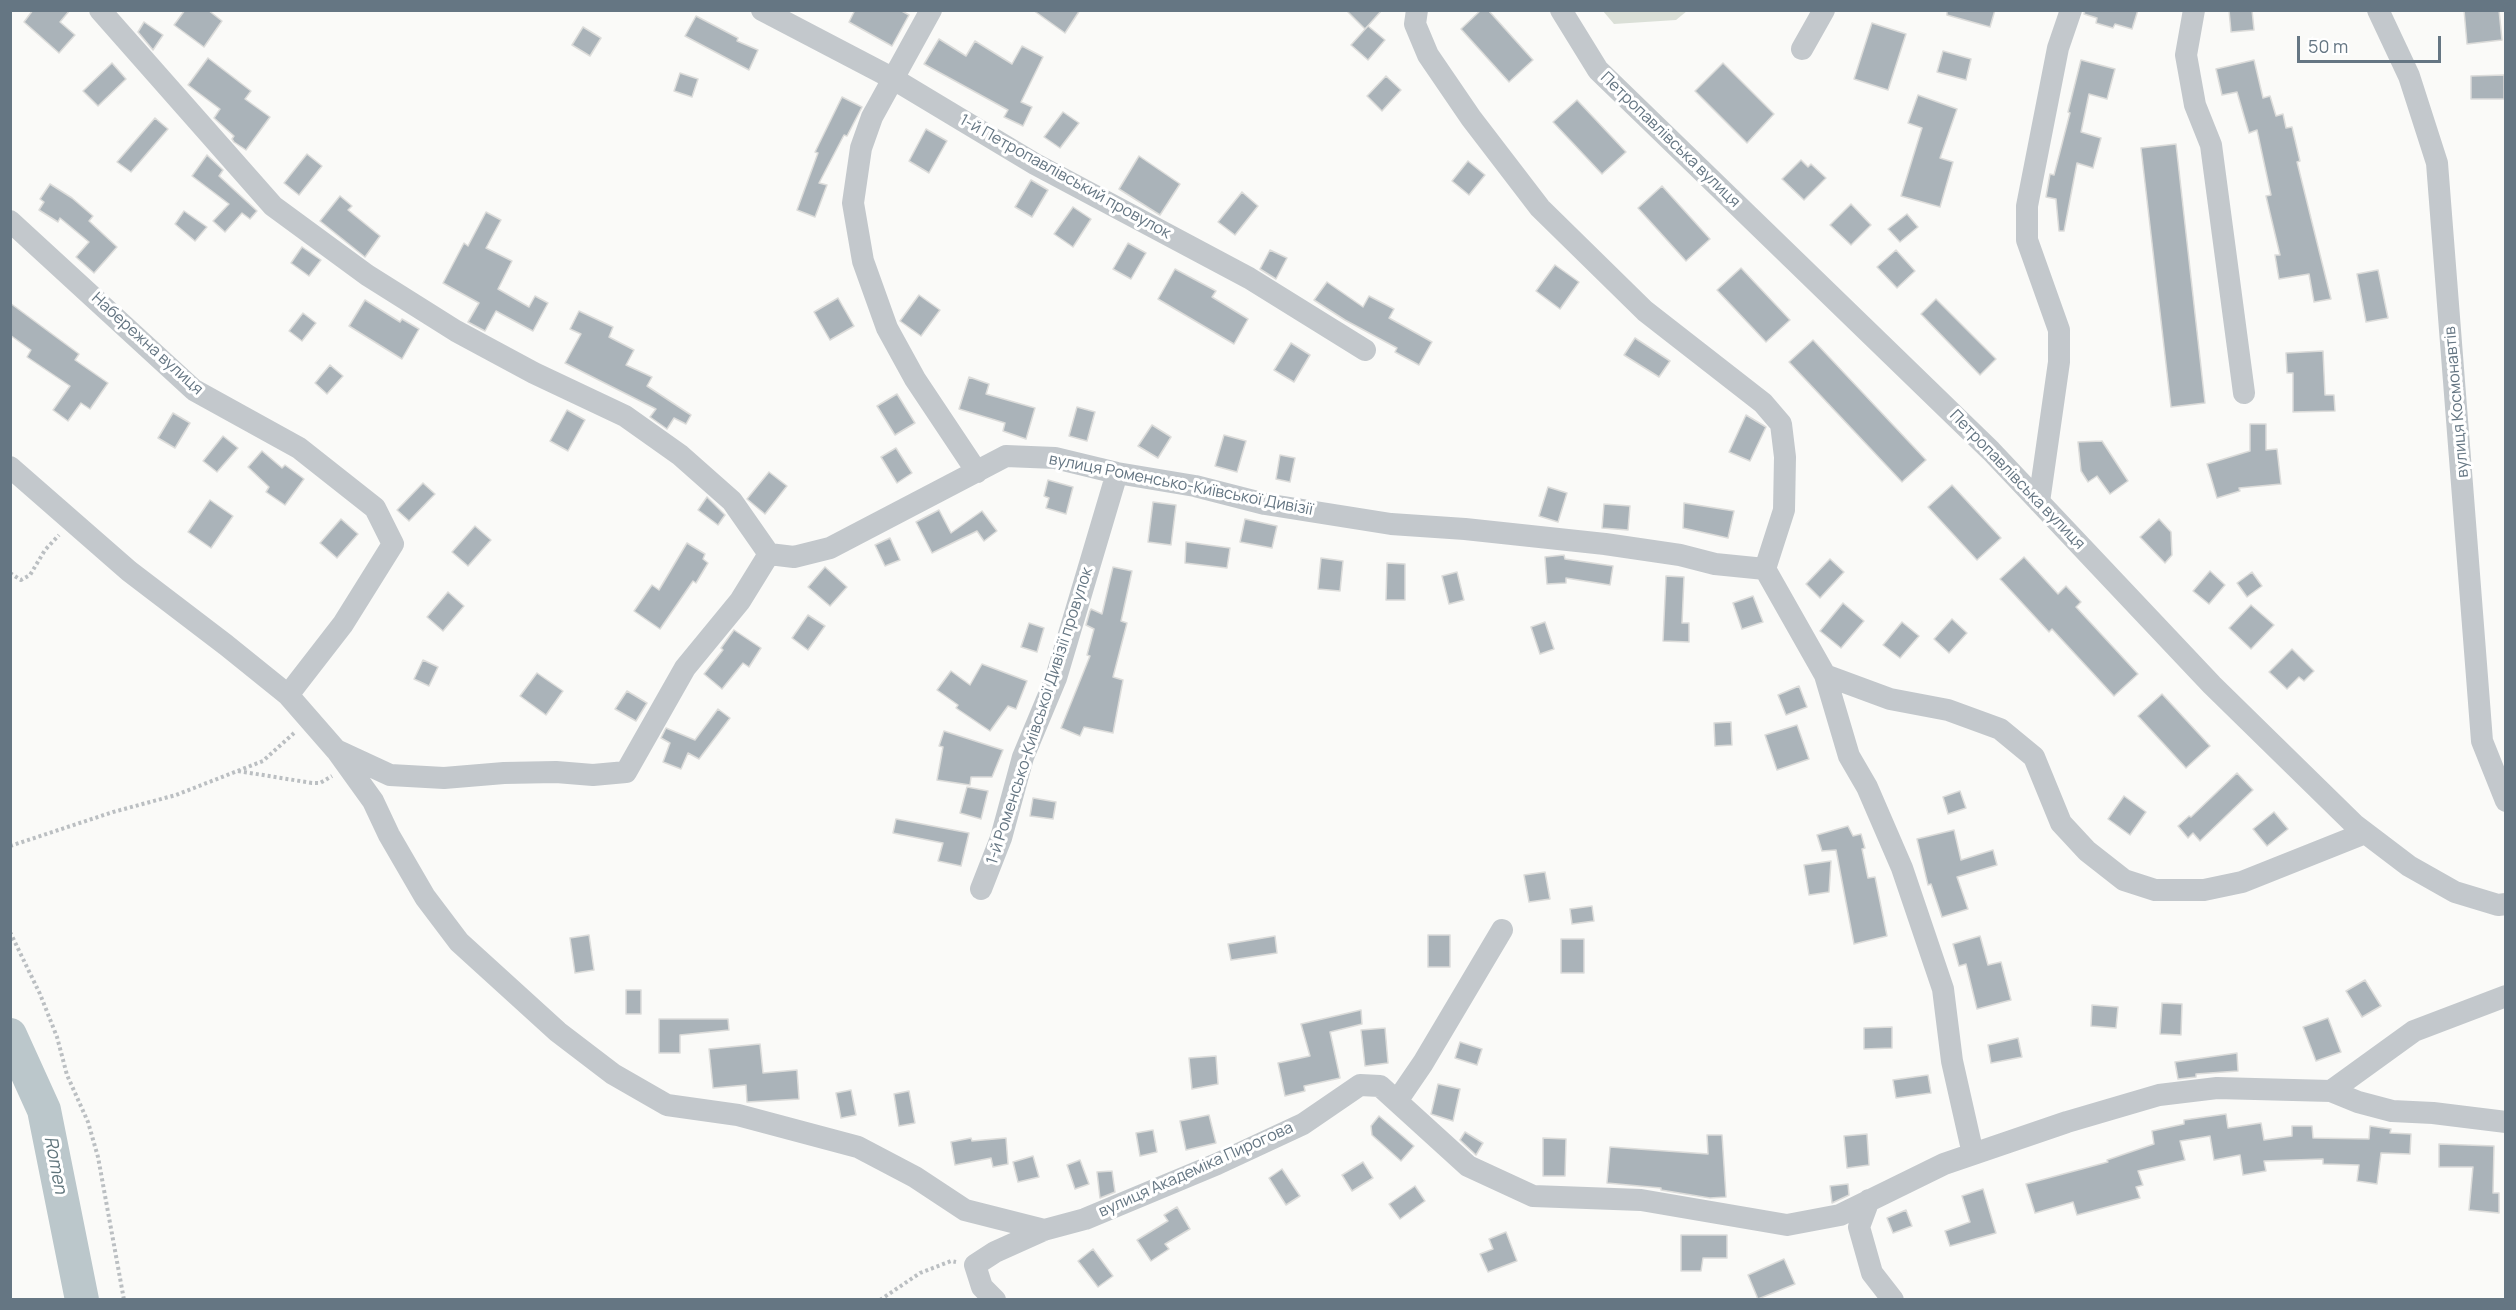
<!DOCTYPE html>
<meta charset="utf-8">
<style>
body{margin:0}
#map{position:relative;width:2516px;height:1310px;overflow:hidden;background:#fafaf8;font-family:Manrope,sans-serif}
canvas{display:block}
.frame{position:absolute;inset:0;border:12px solid #657683;pointer-events:none}
.scale{position:absolute;left:2297px;top:36px;width:144px;height:27px;box-sizing:border-box;border:3px solid #657683;border-top:0;padding-left:8px;font-size:18px;line-height:21px;white-space:nowrap;color:#657683;-webkit-text-stroke:4px #fff;paint-order:stroke}
</style>
<div id="map">
<canvas width="2516" height="1310"></canvas>
<div class="frame"></div>
<div class="scale">50 m</div>
</div>
<script>
const context = document.querySelector('canvas').getContext('2d');
context.lineJoin = 'round';
function fillPath(path, color) { context.fillStyle = color; context.fill(path, 'evenodd'); }
const poly = rows => new Path2D(rows.map(r => 'M' + r).join(''));
function stroke(path, color, width, dash) { context.strokeStyle = color; context.lineWidth = width; context.lineCap = dash ? 'butt' : 'round'; context.setLineDash(dash || []); context.stroke(path); }
function label(font, color, halo, rows, align = 'center') {
  context.font = font + ' Manrope,sans-serif'; context.lineWidth = 6; context.setLineDash([]); context.textBaseline = 'middle'; context.strokeStyle = halo; context.fillStyle = color; for (const [text, x, y, turn = 0] of rows) {
    context.save(); context.translate(x, y); context.rotate((+turn || 0) * Math.PI / 180); context.textAlign = isNaN(turn) ? turn : align; if (halo) context.strokeText(text, 0, 0); context.fillText(text, 0, 0); context.restore();
  }
}
fillPath(poly([
 [1603,11,1687,11,1676,20,1614,24]
]), '#dadfd7');
stroke(poly([
 [10,1035,44,1110,82,1300]
]), '#bbc7cb', 34);
const building = poly([
 [33,10,70,10,60,22,75,35,59,53,24,22,33,10],
 [185,10,208,10,222,21,204,47,174,25,185,10],
 [855,10,900,10,909,15,892,46,849,22,855,10],
 [1033,10,1080,10,1065,33,1033,10],
 [1346,10,1382,10,1365,29,1346,10],
 [1481,10,1488,10,1533,60,1509,82,1461,29,1481,10],
 [1947,10,1995,10,1990,27,1947,15,1947,10],
 [2085,10,2138,10,2132,29,2115,24,2113,28,2096,23,2097,18,2084,14,2085,10],
 [2229,10,2252,10,2254,30,2231,32,2229,10],
 [2464,10,2499,10,2502,40,2467,44,2464,10],
 [696,16,738,38,737,41,758,50,749,70,685,36,696,16],
 [144,22,163,35,153,50,138,32,144,22],
 [1872,23,1906,34,1888,90,1854,79,1872,23],
 [1368,26,1385,40,1368,60,1351,45,1368,26],
 [583,27,601,38,590,56,572,45,583,27],
 [939,39,966,56,975,41,1012,64,1022,46,1043,57,1021,102,1032,107,1023,126,1004,117,1008,110,924,64,939,39],
 [1943,51,1971,59,1966,80,1937,72,1943,51],
 [208,58,251,91,245,99,270,117,246,150,234,142,232,139,234,136,214,118,220,109,188,85,208,58],
 [2081,60,2115,69,2107,99,2089,94,2081,132,2101,138,2093,168,2077,163,2064,231,2059,231,2056,199,2046,197,2050,174,2054,175,2070,113,2068,112,2081,60],
 [2254,60,2263,98,2270,96,2276,116,2283,114,2286,128,2292,127,2300,161,2297,162,2331,299,2314,302,2309,274,2279,279,2275,255,2280,255,2266,196,2271,195,2257,130,2249,133,2237,92,2222,95,2216,69,2254,60],
 [112,63,126,79,98,106,83,91,112,63],
 [1723,63,1774,114,1747,143,1695,91,1723,63],
 [680,73,698,79,692,97,674,91,680,73],
 [2504,75,2504,99,2471,99,2471,76,2504,75],
 [1386,76,1401,90,1382,111,1367,96,1386,76],
 [1918,95,1957,109,1940,158,1953,162,1940,207,1901,196,1922,128,1908,123,1918,95],
 [842,97,862,107,847,136,844,135,819,183,827,185,815,217,797,210,818,153,815,152,842,97],
 [1577,100,1626,152,1602,174,1553,122,1577,100],
 [1063,112,1079,123,1060,148,1044,137,1063,112],
 [155,118,168,129,131,172,117,162,155,118],
 [926,129,947,141,929,173,909,161,926,129],
 [2176,144,2205,403,2171,407,2141,148,2176,144],
 [307,154,322,166,299,195,284,183,307,154],
 [207,155,223,170,219,176,257,211,250,219,242,213,225,232,213,221,229,204,192,176,207,155],
 [1139,156,1180,184,1160,215,1119,189,1139,156],
 [1801,160,1808,167,1811,164,1826,178,1804,200,1782,179,1801,160],
 [1468,161,1485,175,1469,195,1452,181,1468,161],
 [1031,180,1048,190,1032,217,1015,207,1031,180],
 [50,184,72,198,93,216,89,221,117,247,94,273,76,257,89,242,60,218,58,222,39,210,44,202,40,199,50,184],
 [1662,186,1710,239,1686,261,1638,208,1662,186],
 [1242,192,1258,206,1235,235,1218,222,1242,192],
 [340,196,352,206,348,210,380,236,365,257,320,221,340,196],
 [1851,204,1871,225,1851,245,1830,225,1851,204],
 [1073,207,1091,219,1073,247,1054,234,1073,207],
 [184,211,207,227,195,241,175,224,184,211],
 [486,212,501,220,486,248,512,261,498,289,529,307,535,296,548,303,533,331,496,311,485,331,468,322,479,303,443,283,464,243,468,246,486,212],
 [1907,214,1918,227,1900,242,1888,229,1907,214],
 [1128,243,1146,253,1131,279,1113,269,1128,243],
 [302,247,321,260,309,276,291,263,302,247],
 [1270,250,1287,258,1276,279,1260,269,1270,250],
 [1896,250,1915,271,1897,288,1877,267,1896,250],
 [1555,265,1579,282,1560,309,1536,291,1555,265],
 [1741,268,1790,320,1766,342,1717,290,1741,268],
 [1175,269,1216,291,1212,297,1248,319,1234,344,1158,299,1175,269],
 [2378,270,2388,318,2366,322,2357,274,2378,270],
 [1327,282,1363,307,1369,296,1394,309,1389,318,1432,342,1419,365,1395,352,1397,348,1345,320,1314,300,1327,282],
 [919,295,940,310,921,336,900,321,919,295],
 [838,298,854,326,830,340,814,312,838,298],
 [1936,299,1996,359,1980,375,1921,314,1936,299],
 [365,300,400,322,402,319,419,329,402,359,349,326,365,300],
 [10,303,79,354,75,360,108,383,90,409,81,403,68,421,53,410,70,386,27,357,31,350,10,335,10,303],
 [579,311,613,327,609,337,634,350,626,365,652,377,647,386,691,415,686,424,674,418,667,429,650,417,656,409,565,363,581,334,570,329,579,311],
 [303,313,316,323,302,341,289,331,303,313],
 [1635,338,1670,361,1659,377,1624,355,1635,338],
 [1813,340,1926,460,1902,482,1789,362,1813,340],
 [1291,343,1310,355,1294,382,1274,370,1291,343],
 [2323,351,2325,395,2334,395,2335,411,2293,412,2293,373,2287,373,2286,353,2323,351],
 [330,365,343,376,327,394,315,383,330,365],
 [969,377,989,384,986,394,1035,408,1026,439,1003,431,1005,423,959,409,969,377],
 [897,394,915,423,895,435,877,406,897,394],
 [1077,407,1095,412,1087,441,1069,436,1077,407],
 [567,410,585,420,568,451,550,441,567,410],
 [173,413,190,423,175,448,158,438,173,413],
 [1746,415,1766,427,1750,461,1729,452,1746,415],
 [2250,424,2266,424,2266,450,2277,449,2281,484,2239,488,2240,491,2217,498,2207,464,2250,451,2250,424],
 [1152,425,1171,437,1158,458,1138,446,1152,425],
 [1224,435,1246,441,1237,472,1215,466,1224,435],
 [223,436,238,448,217,472,203,461,223,436],
 [2102,441,2128,481,2110,494,2097,476,2088,482,2081,471,2078,442,2102,441],
 [896,448,912,473,897,483,881,457,896,448],
 [262,451,282,468,285,465,304,479,285,505,266,492,269,487,248,467,262,451],
 [1280,455,1295,458,1290,482,1276,479,1280,455],
 [769,472,787,486,765,514,747,499,769,472],
 [1048,480,1073,487,1066,514,1046,508,1049,498,1044,496,1048,480],
 [423,483,435,494,409,521,397,510,423,483],
 [1952,485,2001,538,1977,560,1928,507,1952,485],
 [1548,487,1567,493,1558,522,1539,516,1548,487],
 [707,497,725,515,718,525,698,510,707,497],
 [210,500,233,516,211,548,188,532,210,500],
 [1153,502,1176,505,1171,545,1148,542,1153,502],
 [1684,503,1734,511,1728,538,1683,528,1684,503],
 [1604,504,1630,506,1628,530,1602,528,1604,504],
 [939,510,951,533,982,511,997,531,984,541,977,531,932,553,916,522,939,510],
 [341,519,358,534,337,558,320,543,341,519],
 [1245,519,1277,526,1272,548,1240,542,1245,519],
 [2159,519,2171,532,2172,555,2165,563,2140,537,2159,519],
 [475,526,491,540,468,566,452,552,475,526],
 [890,538,900,560,885,566,875,545,890,538],
 [1186,542,1230,548,1227,568,1185,563,1186,542],
 [687,543,705,554,703,559,708,563,696,583,693,581,660,629,634,611,652,585,659,590,687,543],
 [1564,555,1565,559,1613,566,1610,585,1566,578,1566,583,1547,584,1545,557,1564,555],
 [2024,557,2058,594,2066,586,2081,602,2076,607,2138,674,2114,696,2052,629,2049,632,2000,579,2024,557],
 [1321,558,1343,561,1340,591,1318,589,1321,558],
 [1830,559,1844,572,1820,598,1806,584,1830,559],
 [1387,563,1405,564,1405,600,1386,600,1387,563],
 [825,567,847,587,830,606,808,587,825,567],
 [1113,567,1132,571,1121,621,1127,623,1113,677,1123,680,1113,733,1084,727,1080,736,1061,728,1090,656,1087,655,1094,629,1086,625,1090,611,1091,609,1102,614,1113,567],
 [2210,571,2225,585,2209,604,2193,591,2210,571],
 [1457,572,1464,600,1449,604,1442,576,1457,572],
 [2252,572,2262,586,2247,597,2237,583,2252,572],
 [1666,576,1684,577,1682,623,1689,623,1689,642,1663,641,1666,576],
 [448,592,464,606,443,631,427,617,448,592],
 [1753,596,1763,622,1742,629,1733,603,1753,596],
 [1843,603,1864,621,1841,648,1820,631,1843,603],
 [2251,605,2274,625,2251,649,2229,628,2251,605],
 [808,615,825,626,808,650,792,638,808,615],
 [1952,619,1967,633,1949,653,1934,639,1952,619],
 [1545,622,1554,649,1540,654,1531,627,1545,622],
 [1902,622,1919,636,1900,658,1883,645,1902,622],
 [1029,623,1044,628,1037,652,1021,647,1029,623],
 [734,630,761,648,749,667,743,663,722,689,704,674,723,650,721,648,734,630],
 [2292,649,2314,671,2304,681,2299,677,2287,689,2269,672,2292,649],
 [423,660,438,667,429,686,414,679,423,660],
 [982,664,1027,681,1016,709,1008,706,990,731,956,708,958,705,937,690,951,671,970,685,982,664],
 [537,673,563,691,546,715,520,696,537,673],
 [1799,686,1807,707,1786,715,1778,695,1799,686],
 [627,691,647,703,636,721,615,709,627,691],
 [2162,694,2210,746,2186,768,2138,716,2162,694],
 [718,709,730,718,699,759,688,753,681,769,663,762,670,743,661,738,666,728,695,740,718,709],
 [1731,722,1732,745,1715,746,1714,723,1731,722],
 [1797,725,1809,759,1777,770,1765,735,1797,725],
 [944,731,1003,750,992,777,971,777,970,785,937,780,943,747,939,746,944,731],
 [2237,773,2253,790,2200,841,2193,833,2188,838,2178,826,2189,816,2191,817,2237,773],
 [967,787,988,791,981,819,960,813,967,787],
 [1960,791,1966,808,1948,814,1943,797,1960,791],
 [2124,796,2146,812,2130,835,2108,819,2124,796],
 [1033,798,1056,802,1053,819,1030,816,1033,798],
 [2274,812,2288,829,2267,846,2253,829,2274,812],
 [896,819,969,833,961,866,938,861,943,843,893,833,896,819],
 [1848,826,1853,836,1861,834,1865,848,1862,849,1868,878,1875,877,1887,936,1854,944,1836,850,1822,851,1817,835,1848,826],
 [1954,830,1961,860,1993,850,1997,865,1957,877,1968,909,1942,917,1931,884,1928,885,1917,839,1954,830],
 [1831,861,1829,892,1809,895,1804,865,1831,861],
 [1545,872,1550,899,1529,902,1524,875,1545,872],
 [1592,906,1594,921,1572,924,1570,909,1592,906],
 [589,935,594,970,575,973,570,938,589,935],
 [1428,935,1450,935,1450,967,1428,967,1428,935],
 [1275,936,1277,953,1231,960,1228,944,1275,936],
 [1980,936,1988,965,2001,962,2011,1000,1977,1009,1966,964,1959,966,1953,944,1980,936],
 [1561,939,1584,939,1584,973,1561,973,1561,939],
 [2365,980,2381,1006,2362,1017,2346,991,2365,980],
 [626,990,641,990,641,1014,626,1014,626,990],
 [2162,1003,2182,1004,2181,1035,2160,1034,2162,1003],
 [2092,1005,2118,1007,2116,1028,2091,1026,2092,1005],
 [1361,1010,1362,1024,1330,1032,1340,1078,1304,1086,1305,1091,1285,1096,1278,1063,1310,1056,1301,1024,1361,1010],
 [2328,1018,2341,1052,2316,1061,2303,1027,2328,1018],
 [659,1019,728,1019,729,1030,680,1035,680,1053,659,1053,659,1019],
 [1892,1027,1892,1048,1864,1049,1864,1028,1892,1027],
 [1385,1028,1388,1063,1365,1066,1361,1030,1385,1028],
 [2018,1038,2022,1057,1991,1063,1988,1045,2018,1038],
 [1460,1042,1482,1049,1477,1065,1455,1058,1460,1042],
 [760,1044,763,1073,797,1070,799,1099,747,1102,746,1085,713,1088,709,1049,760,1044],
 [2237,1053,2238,1071,2196,1074,2196,1077,2178,1079,2175,1062,2237,1053],
 [1216,1056,1218,1084,1192,1089,1189,1058,1216,1056],
 [1928,1075,1931,1093,1896,1098,1893,1080,1928,1075],
 [1438,1084,1460,1089,1453,1121,1431,1114,1438,1084],
 [851,1090,856,1115,841,1118,836,1093,851,1090],
 [909,1091,915,1123,899,1126,894,1094,909,1091],
 [2226,1114,2228,1128,2261,1123,2264,1140,2292,1136,2292,1126,2312,1126,2313,1138,2369,1139,2370,1126,2391,1129,2390,1133,2411,1134,2410,1154,2381,1153,2377,1184,2357,1181,2359,1165,2323,1164,2323,1159,2264,1161,2266,1171,2243,1175,2240,1155,2214,1160,2210,1136,2180,1141,2185,1160,2138,1171,2143,1185,2136,1187,2140,1198,2077,1215,2073,1202,2035,1213,2026,1184,2108,1162,2107,1160,2154,1144,2152,1131,2184,1124,2184,1120,2226,1114],
 [1209,1115,1216,1143,1186,1150,1180,1121,1209,1115],
 [1379,1116,1414,1146,1401,1161,1372,1135,1371,1126,1379,1116],
 [1153,1130,1157,1152,1140,1156,1136,1133,1153,1130],
 [1465,1132,1483,1143,1476,1155,1460,1140,1465,1132],
 [1867,1134,1869,1165,1847,1168,1844,1136,1867,1134],
 [1707,1135,1722,1135,1726,1197,1710,1198,1661,1190,1661,1188,1607,1183,1610,1147,1708,1154,1707,1135],
 [971,1138,972,1141,1006,1138,1008,1164,993,1167,991,1158,955,1165,951,1142,971,1138],
 [1543,1138,1566,1139,1565,1176,1543,1176,1543,1138],
 [2439,1144,2494,1146,2493,1193,2499,1193,2499,1213,2469,1210,2473,1167,2439,1167,2439,1144],
 [1033,1156,1039,1177,1018,1182,1013,1162,1033,1156],
 [1080,1160,1089,1184,1075,1189,1067,1165,1080,1160],
 [1363,1162,1373,1178,1352,1191,1342,1175,1363,1162],
 [1282,1169,1300,1196,1286,1205,1269,1178,1282,1169],
 [1112,1171,1115,1192,1100,1198,1097,1172,1112,1171],
 [1848,1184,1849,1195,1832,1203,1830,1186,1848,1184],
 [1415,1186,1425,1201,1400,1219,1389,1204,1415,1186],
 [1983,1189,1996,1233,1950,1246,1945,1231,1970,1222,1962,1196,1983,1189],
 [1177,1207,1190,1229,1165,1244,1169,1249,1151,1261,1137,1240,1168,1221,1164,1215,1177,1207],
 [1906,1210,1912,1226,1893,1233,1887,1218,1906,1210],
 [1506,1232,1517,1261,1488,1272,1480,1254,1493,1249,1489,1239,1506,1232],
 [1681,1235,1727,1235,1727,1258,1703,1258,1701,1271,1681,1271,1681,1235],
 [1093,1249,1113,1276,1098,1287,1078,1261,1093,1249],
 [1784,1259,1795,1284,1758,1299,1748,1275,1784,1259]
]);
fillPath(building, '#aab3b9');
stroke(building, '#dcdcda', 1.5);
stroke(poly([
 [10,573,21,580,30,575,45,550,59,535],
 [238,771,312,783,320,783,332,776],
 [10,846,113,812,176,795,263,761,294,733],
 [10,932,40,994,57,1037,67,1075,88,1122,98,1157,124,1300],
 [880,1300,920,1273,951,1261,956,1262]
]), '#bbbfc2', 4, [3, 3]);
stroke(poly([
 [100,10,273,206,367,275,456,331,534,373,625,416,680,455,732,501,769,554,794,557,830,548,1006,456,1055,458,1117,473,1195,486,1265,504,1391,524,1465,529,1605,544,1680,555,1715,564,1765,569],
 [762,10,892,78,1035,164,1249,278,1365,350],
 [931,10,872,117,861,148,853,203,863,261,887,328,915,379,977,472],
 [1417,10,1415,24,1428,55,1471,118,1540,208,1645,311,1763,403,1781,424,1785,457,1784,510,1765,569,1825,675,1849,756,1867,787,1902,868,1943,989,1952,1061,1973,1154],
 [1561,10,1598,70,1991,451,2212,685,2355,825,2409,866,2455,892,2498,905,2506,904],
 [2194,10,2186,55,2195,105,2211,145,2244,393],
 [2378,10,2409,76,2437,163,2482,741,2506,801],
 [1802,49,1824,10],
 [10,221,194,390,299,448,375,508,393,544,343,624,288,695],
 [10,467,129,571,226,645,288,695,336,750,390,775,444,778,504,773,556,772,593,775,626,772,685,668,740,601,769,554],
 [2039,502,2059,362,2059,330,2027,240,2027,206,2058,48,2071,10],
 [1825,675,1890,699,1948,710,2000,729,2034,757,2061,823,2087,851,2124,880,2155,890,2204,890,2242,882,2365,833],
 [337,751,373,801,389,835,425,897,459,942,558,1032,613,1074,667,1105,738,1115,858,1147,915,1177,965,1210,1044,1230],
 [981,889,1001,838,1023,757,1056,678,1117,473],
 [2331,1091,2358,1102,2392,1111,2433,1113,2506,1122],
 [1397,1101,1423,1063,1502,930],
 [1869,1200,1859,1227,1872,1273,1893,1300],
 [995,1300,982,1287,975,1265,995,1252,1044,1230,1085,1219,1217,1164,1303,1124,1360,1085,1380,1086,1468,1166,1533,1196,1641,1200,1787,1225,1840,1215,1944,1164,2067,1122,2159,1095,2217,1088,2331,1091,2414,1031,2506,996]
]), '#c3c8cc', 22);
label('16px', '#657683', '#fff', [
 ["Петропавлівська вулиця",1670,140,44],
 ["1-й Петропавлівський провулок",1065,177,29],
 ["Набережна вулиця",147,344,42],
 ["вулиця Космонавтів",2457,402,-95],
 ["Петропавлівська вулиця",2017,480,46],
 ["вулиця Роменсько-Київської Дивізії",1181,485,11],
 ["1-й Роменсько-Київської Дивізії провулок",1040,716,-72],
 ["вулиця Академіка Пирогова",1196,1170,-24]
]);
label('italic 18px', '#60757c', '#fff', [
 ["Romen",55,1165,79]
]);
</script>
